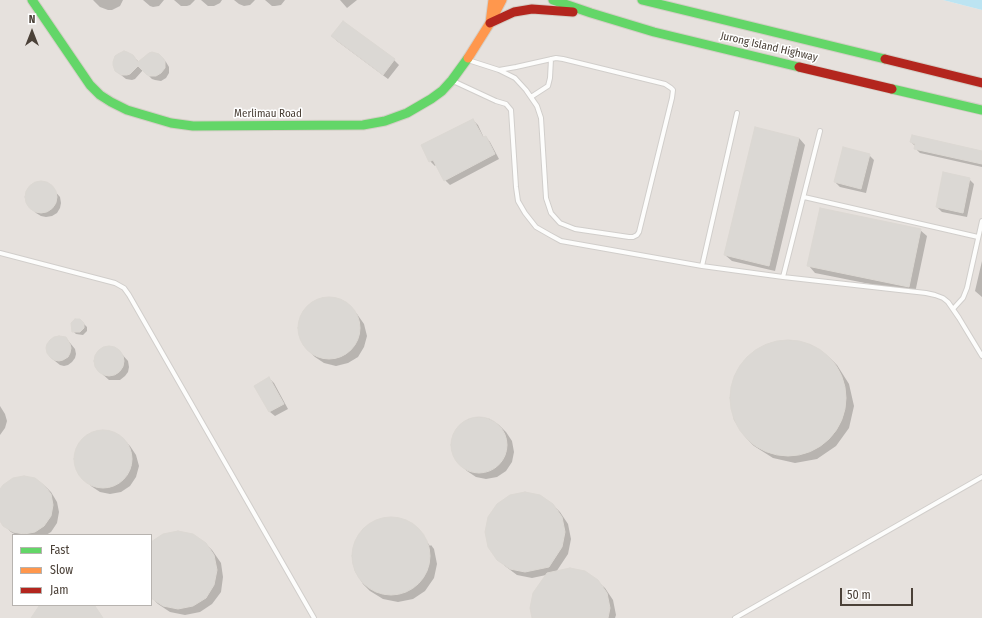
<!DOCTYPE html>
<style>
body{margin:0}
#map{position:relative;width:982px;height:618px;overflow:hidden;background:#f3f1ee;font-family:"Fira Sans Condensed",sans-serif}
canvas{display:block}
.legend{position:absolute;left:12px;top:534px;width:140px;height:72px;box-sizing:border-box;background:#fff;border:1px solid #b7b3af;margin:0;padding:5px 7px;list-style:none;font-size:12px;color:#4b4138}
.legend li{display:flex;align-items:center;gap:8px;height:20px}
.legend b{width:20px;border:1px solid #b7b3af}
.north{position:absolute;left:12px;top:12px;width:40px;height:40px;-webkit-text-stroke:3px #fff;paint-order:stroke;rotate:0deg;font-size:11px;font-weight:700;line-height:16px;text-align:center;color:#4b4138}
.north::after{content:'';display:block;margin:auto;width:14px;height:18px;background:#4b4138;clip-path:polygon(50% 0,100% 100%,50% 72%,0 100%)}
.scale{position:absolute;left:840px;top:588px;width:73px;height:18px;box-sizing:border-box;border:2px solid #4b4138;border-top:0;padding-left:5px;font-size:12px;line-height:14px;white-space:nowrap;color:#4b4138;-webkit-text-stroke:3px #fff;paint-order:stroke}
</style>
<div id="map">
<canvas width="982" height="618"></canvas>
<ul class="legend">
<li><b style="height:5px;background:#63d668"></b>Fast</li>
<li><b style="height:5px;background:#ff974d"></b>Slow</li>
<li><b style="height:5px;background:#b3261e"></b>Jam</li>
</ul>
<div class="north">N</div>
<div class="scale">50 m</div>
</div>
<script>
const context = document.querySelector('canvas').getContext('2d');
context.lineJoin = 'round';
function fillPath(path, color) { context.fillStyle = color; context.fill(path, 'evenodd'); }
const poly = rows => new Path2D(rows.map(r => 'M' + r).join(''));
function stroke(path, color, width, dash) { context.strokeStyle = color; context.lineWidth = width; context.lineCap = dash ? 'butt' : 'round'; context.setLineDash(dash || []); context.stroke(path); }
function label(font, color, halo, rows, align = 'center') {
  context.font = font + ' "Fira Sans Condensed",sans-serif'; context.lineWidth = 3; context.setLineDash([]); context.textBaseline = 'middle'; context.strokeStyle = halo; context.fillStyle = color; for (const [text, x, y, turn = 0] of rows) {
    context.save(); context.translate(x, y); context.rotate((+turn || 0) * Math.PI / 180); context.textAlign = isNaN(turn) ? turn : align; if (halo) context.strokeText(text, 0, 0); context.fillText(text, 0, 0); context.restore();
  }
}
fillPath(poly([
 [0,0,943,0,982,10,982,618,0,618],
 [13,535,151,535,151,605,13,605]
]), '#e6e1dd');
fillPath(poly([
 [943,0,982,0,982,10]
]), '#bce4f2');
fillPath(poly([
 [93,0,123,0,120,6,112,10,108,10,100,7],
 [143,0,164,0,159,6,153,7,150,6],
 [174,0,195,0,190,5,187,6,181,6],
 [201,0,222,0,220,3,214,6,208,6],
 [234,0,255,0,250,5,244,6,239,4],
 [265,0,285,0,281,5,275,6,272,6],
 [340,0,357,0,347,8],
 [332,36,394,60,399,65,388,79,337,41],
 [132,55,139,62,161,56,166,62,169,67,169,73,166,78,161,81,155,80,152,79,143,70,135,79,132,80,126,79,116,71],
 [473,120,478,125,484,138,486,137,490,142,499,159,450,185,445,180,436,165,435,166,430,161],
 [799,138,805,145,775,271,732,261,725,255],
 [911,142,982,152,982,167,920,153,915,148,915,146],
 [869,155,874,160,866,193,840,187,835,182],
 [969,179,974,184,967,217,942,212,937,207],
 [41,183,46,184,51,187,60,197,61,203,60,208,57,213,52,216,46,217,41,216,36,213,27,203,26,197,27,192,30,187,35,184],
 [920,230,927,236,915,293,815,273,809,266],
 [982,261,982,297,975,291],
 [329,298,341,301,350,307,357,314,364,324,367,336,364,347,358,357,348,363,336,366,324,363,315,357,308,350,301,340,299,328,301,317,308,307,317,301],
 [80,320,87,327,87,331,83,335,76,334,73,331],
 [66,338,75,349,76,354,75,358,72,362,68,365,64,366,60,365,50,357],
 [789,340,811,345,830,358,837,365,849,384,854,406,849,428,836,446,817,459,795,463,773,458,754,446,747,439,734,420,730,397,735,375,748,357,767,345],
 [109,347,115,348,119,351,128,361,129,367,128,372,125,376,120,380,109,380,99,371,96,366,95,361,96,356,99,351,104,348],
 [269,378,274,383,288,409,275,416,270,412,255,386],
 [0,406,5,414,7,421,5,428,0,435],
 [479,417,490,419,499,425,506,432,512,441,514,452,512,462,506,471,497,477,486,479,476,477,467,471,460,464,454,455,451,445,454,434,460,425,469,419],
 [103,431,114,433,123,439,130,446,136,455,139,466,136,477,130,486,121,492,110,494,100,492,91,486,84,478,77,469,75,459,77,448,84,439,93,433],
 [44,485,51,492,57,502,59,512,57,523,51,532,46,535,16,535,11,532,4,525,0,519,0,491],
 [553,505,560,512,568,524,571,539,568,554,556,572,597,581,605,588,613,600,616,615,615,618,533,618,546,575,532,578,517,575,505,566,498,559],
 [391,518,406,521,418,529,430,546,431,545,434,549,437,564,434,578,425,591,413,599,398,602,383,599,370,591,363,584,355,571,352,556,355,542,363,529,376,521],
 [151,543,205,543,212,550,221,563,223,577,221,592,212,604,200,612,185,615,170,612,158,604,151,597]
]), '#0003');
const building = poly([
 [343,21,395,59,383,75,331,36,343,21],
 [124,51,127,52,133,55,138,62,149,53,152,52,159,54,163,58,165,61,165,68,161,73,156,76,149,76,146,74,138,66,130,74,127,75,121,75,115,71,113,65,113,62,115,56,118,54,124,51],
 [473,119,483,137,486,136,495,154,444,181,433,160,429,162,421,145,473,119],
 [755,127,799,138,769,266,724,255,755,127],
 [912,135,982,151,982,164,914,149,915,144,910,142,912,135],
 [843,147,870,154,861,189,834,182,843,147],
 [943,172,970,178,963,213,936,207,943,172],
 '25 197a16 16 0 1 1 32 0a16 16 0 1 1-32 0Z',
 [820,208,921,229,909,287,807,266,820,208],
 '298 328a31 31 0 1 1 62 0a31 31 0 1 1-62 0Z',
 [75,319,80,319,84,323,84,328,80,332,72,332,71,323,75,319],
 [59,336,66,337,70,344,71,348,70,353,68,357,63,360,59,361,54,360,50,357,47,353,46,348,47,344,50,340,54,337,59,336],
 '730 398a58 58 0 1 1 116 0a58 58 0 1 1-116 0Z',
 '94 361a15 15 0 1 1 30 0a15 15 0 1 1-30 0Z',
 [269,377,284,404,269,412,254,386,269,377],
 '451 445a28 28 0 1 1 56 0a28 28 0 1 1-56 0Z',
 '74 459a29 29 0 1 1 58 0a29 29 0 1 1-58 0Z',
 [24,476,35,478,44,485,51,494,53,505,51,516,44,526,35,532,24,534,13,532,3,526,0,521,0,489,3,485,13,478,24,476],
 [525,492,540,495,553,504,562,517,565,532,562,547,549,567,525,572,510,569,497,560,488,547,485,532,488,517,497,504,510,495,525,492],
 '352 556a39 39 0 1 1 78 0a39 39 0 1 1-78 0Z',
 [178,531,193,534,206,543,214,555,217,570,214,585,206,598,193,606,178,609,163,606,151,598,151,542,163,534,178,531],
 [570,568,585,571,598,580,607,593,610,608,608,618,532,618,530,608,533,593,547,573,570,568],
 [41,605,93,605,95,606,103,618,31,618,39,606,41,605]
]);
fillPath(building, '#dbd8d4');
stroke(building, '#dcd8d3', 1);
const lane = poly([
 [468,60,499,70,515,78,526,90,537,106,541,118,546,198,551,213,560,223,575,229,629,237,633,237,637,235,639,232,672,98,673,90,671,88,665,84,563,59,556,58,516,67,499,70],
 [453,81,496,101,506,104,511,110,516,187,518,201,525,213,536,227,550,235,561,241,702,266,783,277,926,293,935,295,943,298,948,302,959,318,982,356],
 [531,97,548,86,550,78,551,59],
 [804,197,978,237],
 [0,253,115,283,124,288,129,295,314,618],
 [702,266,737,113],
 [783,277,820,131],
 [953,309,963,298,967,288,982,221],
 [735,618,982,477]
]);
const fast = poly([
 [32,0,90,85,100,95,111,102,127,110,171,123,193,126,363,125,385,121,407,113,431,99,442,91,452,80,468,58],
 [553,0,591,13,654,32,799,67],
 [642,0,885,59],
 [892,89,982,110]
]);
const slow = poly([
 [490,23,493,0],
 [468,58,490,23,502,0]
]);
const jam = poly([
 [490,23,514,12,532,9,573,12],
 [885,59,982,83],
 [799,67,892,89]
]);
stroke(lane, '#d1cecb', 6);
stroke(fast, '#d4cec6', 11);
stroke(slow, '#d4cec6', 11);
stroke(jam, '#d4cec6', 11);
stroke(lane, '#fdfdfc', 4);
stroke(fast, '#63d668', 9);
stroke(slow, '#ff974d', 9);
stroke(jam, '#b3261e', 9);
label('11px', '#4b4138', '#fff', [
 ["Jurong Island Highway",769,47,13],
 ["Merlimau Road",268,114]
]);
</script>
